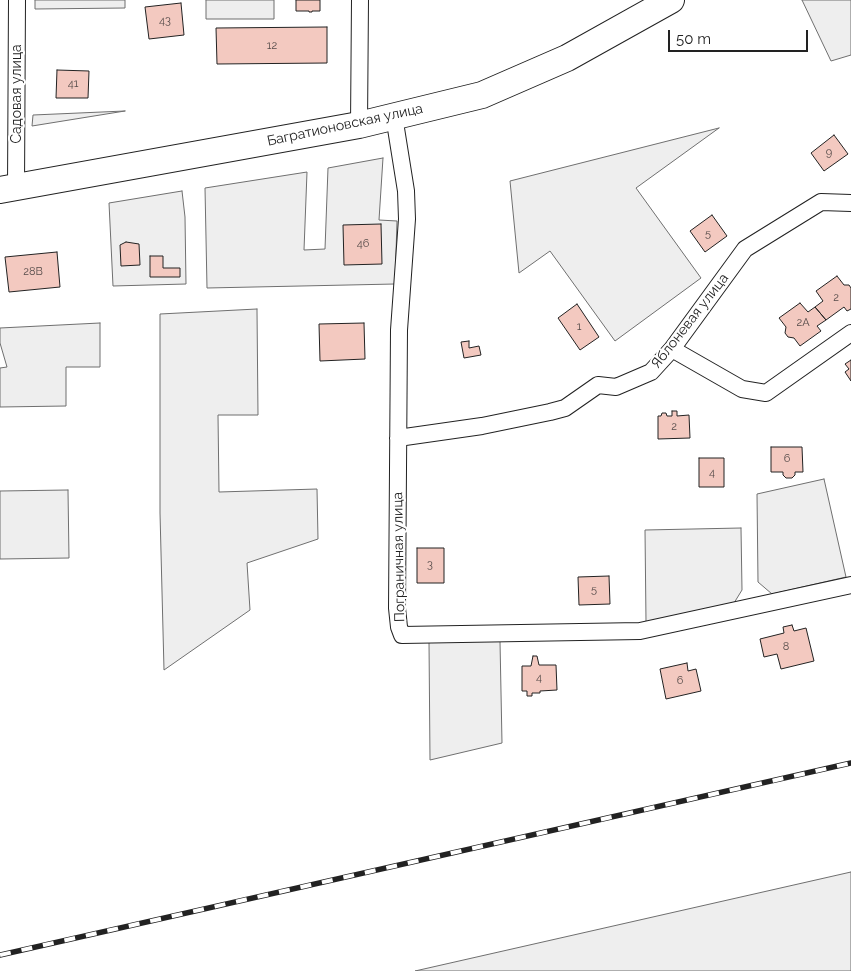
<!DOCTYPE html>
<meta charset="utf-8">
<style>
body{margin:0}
#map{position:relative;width:851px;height:971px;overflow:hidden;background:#fff;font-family:Raleway,sans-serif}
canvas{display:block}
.scale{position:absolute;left:668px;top:30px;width:140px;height:22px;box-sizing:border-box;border:2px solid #222;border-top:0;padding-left:6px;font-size:15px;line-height:18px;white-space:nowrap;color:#222;-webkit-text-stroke:4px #fff;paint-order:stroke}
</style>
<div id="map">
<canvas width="851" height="971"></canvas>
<div class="scale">50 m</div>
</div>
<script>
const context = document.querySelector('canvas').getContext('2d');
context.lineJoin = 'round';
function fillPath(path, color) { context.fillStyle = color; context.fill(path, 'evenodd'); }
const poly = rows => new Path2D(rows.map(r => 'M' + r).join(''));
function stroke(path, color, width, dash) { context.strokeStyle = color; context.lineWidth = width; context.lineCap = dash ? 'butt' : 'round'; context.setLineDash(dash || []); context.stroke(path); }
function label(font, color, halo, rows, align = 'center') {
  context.font = font + ' Raleway,sans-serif'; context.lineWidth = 4; context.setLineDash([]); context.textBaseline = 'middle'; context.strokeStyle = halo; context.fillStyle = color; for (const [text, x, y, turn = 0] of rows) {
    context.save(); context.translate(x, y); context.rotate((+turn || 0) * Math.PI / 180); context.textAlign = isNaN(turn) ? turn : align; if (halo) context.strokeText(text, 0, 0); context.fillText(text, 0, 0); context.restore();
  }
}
const green = poly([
 [35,0,125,0,125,8,35,9,35,0],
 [206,0,274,0,274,19,206,19,206,0],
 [802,0,851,0,851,55,831,61,802,0],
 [125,111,32,126,33,115,125,111],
 [719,128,636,188,701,278,615,341,550,251,519,273,510,181,719,128],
 [383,158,379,220,397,221,395,284,207,288,205,188,307,172,304,250,325,249,328,168,383,158],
 [182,191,185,217,186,284,113,286,109,203,182,191],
 [257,309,258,415,218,415,219,492,317,489,318,539,247,563,250,610,164,670,160,513,160,314,257,309],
 [100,323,100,367,66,367,66,406,0,407,0,368,7,367,0,343,0,328,100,323],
 [824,479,846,577,772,594,758,582,757,494,824,479],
 [68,490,69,558,0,559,0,491,68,490],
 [741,528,742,590,734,603,646,622,645,530,741,528],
 [500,641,502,743,430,760,429,642,500,641],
 [851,872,851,971,415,971,851,872]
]);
fillPath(green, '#eee');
stroke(green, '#6f6f6f', 1);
const building = poly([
 [296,0,320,0,320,11,312,11,312,12,309,12,309,11,296,11,296,0],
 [181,3,184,35,149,39,145,7,181,3],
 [327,27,327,63,217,64,216,28,327,27],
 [57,70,89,71,88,98,56,98,57,70],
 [834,135,848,154,824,171,811,153,834,135],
 [712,215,727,236,705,252,690,231,712,215],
 [381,224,382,264,344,265,343,225,381,224],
 [126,242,139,244,140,265,121,266,120,245,126,242],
 [57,252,60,287,9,292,5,257,57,252],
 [150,256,163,256,163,268,180,268,180,277,150,277,150,256],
 [837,276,844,285,849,285,851,288,851,309,847,311,844,307,826,320,815,307,823,301,816,291,837,276],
 [800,303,808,312,815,307,826,320,817,326,821,331,800,346,794,338,788,337,785,333,786,327,779,318,800,303],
 [577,304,599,337,580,350,558,318,577,304],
 [364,323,365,359,320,361,319,324,364,323],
 [469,341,469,348,479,346,481,355,464,358,461,342,469,341],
 [851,360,851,381,845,372,849,369,845,364,851,360],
 [672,411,677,411,677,416,689,415,690,438,658,439,658,416,661,416,662,413,666,413,667,416,672,416,672,411],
 [771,447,802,447,803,472,795,472,795,475,792,478,786,478,783,475,783,472,771,472,771,447],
 [699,458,724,458,724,487,699,487,699,458],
 [417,548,444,548,444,583,417,583,417,548],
 [609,576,610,604,579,605,578,577,609,576],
 [792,625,794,631,806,628,814,661,781,669,777,654,764,657,760,639,784,633,783,627,792,625],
 [533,656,537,656,539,665,556,665,557,690,540,691,540,693,532,693,532,696,527,696,527,691,522,691,522,666,531,666,533,656],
 [687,663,688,671,696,669,701,691,666,699,660,669,687,663]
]);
fillPath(building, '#f3c9c0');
stroke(building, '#222', 1);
const minor = poly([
 [394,116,406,191,407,219,399,330,397,608,399,627,402,635,640,631,851,585],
 [359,125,360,0],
 [16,187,17,0],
 [672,349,742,389,766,393,851,333],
 [398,438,482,426,550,412,565,408,598,385,616,387,651,372,672,349,745,249,821,202,851,203]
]);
const primary = poly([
 [0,190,359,125,482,95,567,58,671,0]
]);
stroke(minor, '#222', 18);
stroke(primary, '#222', 28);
stroke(minor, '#fff', 16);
stroke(primary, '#fff', 26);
const rail = poly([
 [0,955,851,763]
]);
stroke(rail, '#222', 5.5);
stroke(rail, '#fff', 4, [11]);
label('11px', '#564c4a', null, [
 ["43",165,21],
 ["12",272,46],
 ["41",73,84],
 ["9",829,153],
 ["5",708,234],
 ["46",363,244],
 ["28В",33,272],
 ["2",836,298],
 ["2А",803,323],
 ["1",579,327],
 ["2",674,427],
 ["6",787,459],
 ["4",712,473],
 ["3",430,565],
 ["5",594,590],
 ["8",786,647],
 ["4",539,678],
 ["6",680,681]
]);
label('14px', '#222', '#fff', [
 ["Садовая улица",17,94,-90],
 ["Багратионовская улица",345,125,-12],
 ["Яблоневая улица",690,321,-52],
 ["Пограничная улица",399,557,-91]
]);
</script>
